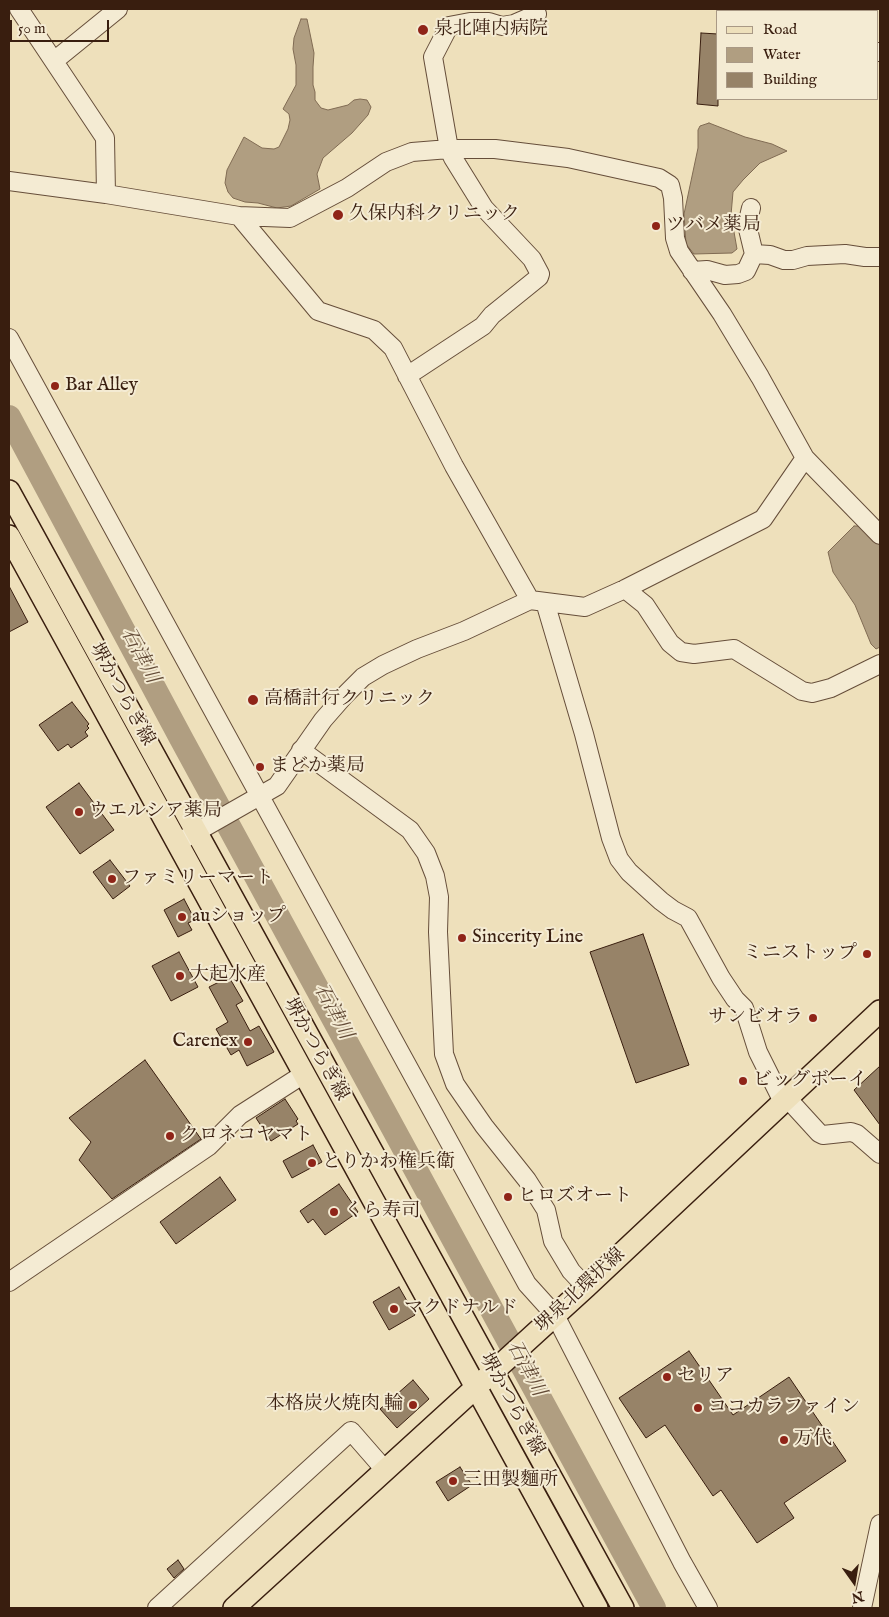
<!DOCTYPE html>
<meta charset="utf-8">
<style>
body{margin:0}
#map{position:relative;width:889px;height:1617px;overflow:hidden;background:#eee0bb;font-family:"IM FELL English",serif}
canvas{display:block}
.frame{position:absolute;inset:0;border:10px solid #391e0f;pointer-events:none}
.legend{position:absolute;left:716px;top:10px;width:162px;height:90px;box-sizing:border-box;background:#f4ebd3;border:1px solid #a99985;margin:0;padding:6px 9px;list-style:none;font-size:15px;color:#391e0f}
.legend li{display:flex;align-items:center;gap:10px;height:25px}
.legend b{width:25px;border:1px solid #a99985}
.north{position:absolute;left:829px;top:1557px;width:50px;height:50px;-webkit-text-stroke:4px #f4ebd3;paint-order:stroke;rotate:167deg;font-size:14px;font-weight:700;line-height:20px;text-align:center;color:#391e0f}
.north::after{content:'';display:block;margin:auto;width:18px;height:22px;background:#391e0f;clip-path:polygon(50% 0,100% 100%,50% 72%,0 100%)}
.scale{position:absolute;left:10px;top:20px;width:99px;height:22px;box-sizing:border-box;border:2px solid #391e0f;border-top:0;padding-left:6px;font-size:15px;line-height:18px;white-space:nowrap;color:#391e0f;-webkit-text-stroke:4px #f4ebd3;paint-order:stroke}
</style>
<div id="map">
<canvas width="889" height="1617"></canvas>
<div class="frame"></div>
<ul class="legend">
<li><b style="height:6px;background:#eee0bb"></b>Road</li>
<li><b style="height:14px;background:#b09e81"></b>Water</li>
<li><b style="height:14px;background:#978368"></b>Building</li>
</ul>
<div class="north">N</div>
<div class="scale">50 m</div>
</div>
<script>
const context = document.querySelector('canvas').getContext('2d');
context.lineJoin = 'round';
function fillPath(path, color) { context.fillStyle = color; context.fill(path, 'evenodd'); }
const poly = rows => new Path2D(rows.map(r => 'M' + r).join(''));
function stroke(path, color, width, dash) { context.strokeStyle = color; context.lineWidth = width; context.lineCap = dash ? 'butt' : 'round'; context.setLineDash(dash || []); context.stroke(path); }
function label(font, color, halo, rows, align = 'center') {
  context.font = font + ' "IM FELL English","Noto Serif JP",serif'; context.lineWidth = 4; context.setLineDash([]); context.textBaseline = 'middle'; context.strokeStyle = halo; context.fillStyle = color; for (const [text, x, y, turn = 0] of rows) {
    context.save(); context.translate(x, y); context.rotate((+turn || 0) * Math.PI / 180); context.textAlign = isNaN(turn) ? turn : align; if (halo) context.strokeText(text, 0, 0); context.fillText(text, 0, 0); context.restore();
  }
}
const water = poly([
 [301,19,307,19,314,53,313,67,313,85,315,92,315,100,321,108,328,110,348,105,354,100,360,99,367,100,371,107,368,115,352,133,323,158,317,174,320,189,291,206,277,208,258,203,245,202,233,198,228,192,225,183,227,170,244,137,262,148,274,149,279,147,288,129,290,120,289,114,283,109,296,85,296,65,293,49,294,38,301,19],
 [709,123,745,137,772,144,787,151,760,163,743,180,733,192,731,215,737,249,732,253,694,254,686,244,684,214,698,148,698,130,700,126,709,123],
 [854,526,862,526,880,544,880,647,876,649,871,644,855,605,833,572,828,552,854,526]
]);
fillPath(water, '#b09e81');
stroke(water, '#806b53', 1);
stroke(poly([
 [9,417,182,740,654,1608]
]), '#b09e81', 24);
const building = poly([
 [701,33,718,34,718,106,697,104,701,33],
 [9,586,28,622,9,632,9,586],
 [72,702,89,724,87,726,89,728,85,732,88,736,71,748,68,744,58,751,39,725,72,702],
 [79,783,114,830,80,854,46,807,79,783],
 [110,860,130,886,113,899,93,872,110,860],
 [184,899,195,920,188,923,192,930,178,937,164,910,184,899],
 [643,934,689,1065,636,1083,590,952,643,934],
 [179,952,198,987,171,1001,152,966,179,952],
 [229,977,243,1001,236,1005,250,1031,259,1026,274,1052,247,1066,239,1050,231,1055,216,1029,228,1022,209,987,229,977],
 [145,1060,201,1139,112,1199,79,1160,91,1142,69,1118,145,1060],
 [880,1066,880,1125,854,1090,880,1066],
 [285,1099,298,1119,296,1121,298,1124,271,1141,256,1118,285,1099],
 [313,1145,322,1162,292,1178,283,1161,313,1145],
 [220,1177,236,1200,176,1244,160,1222,220,1177],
 [339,1184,358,1212,325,1235,313,1219,308,1223,300,1211,339,1184],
 [399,1287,415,1315,389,1330,373,1302,399,1287],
 [689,1351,733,1415,789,1377,846,1461,784,1503,794,1518,757,1543,721,1490,713,1496,665,1425,646,1438,619,1398,689,1351],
 [413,1380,429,1399,397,1428,380,1409,413,1380],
 [460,1467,472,1485,448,1501,436,1482,460,1467],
 [178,1560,184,1569,174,1578,167,1569,178,1560]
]);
fillPath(building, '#978368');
stroke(building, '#391e0f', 1);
const minor = poly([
 [19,9,105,138,106,194],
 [878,52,880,52],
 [54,61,118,9],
 [9,181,106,194,239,216,290,218,347,188,386,162,412,152,449,149,495,149,568,158,659,178,670,185,673,198,675,238,679,251,722,314,760,377,805,458,880,535],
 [239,216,318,311,374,330,393,348,454,466,530,600],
 [754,254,770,255,784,260,793,260,807,256,845,254,865,257,880,257],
 [692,271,707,270,725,275,738,274,746,271,754,254,747,225,751,208],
 [9,338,527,1284,555,1315,682,1562,708,1608],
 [407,376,483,326,492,315,539,277,540,274,532,259,484,208,453,158,449,149,433,57,449,26,470,22,489,22,502,26,514,24,537,14],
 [625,589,645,605,670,643,681,652,694,654,734,649,802,691,812,693,831,688,880,664],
 [545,602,584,734,611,838,619,859,629,872,661,901,673,910,688,918,721,978,735,999,744,1008,758,1052,783,1102],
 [301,750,410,830,426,853,435,876,439,897,438,932,444,1054,455,1084,484,1126,527,1180,546,1210,553,1241,571,1271,586,1287],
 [177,843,277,786,323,720,344,696,363,677,383,665,417,649,464,631,530,600,585,607,625,589,763,519,805,458],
 [787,1098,819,1133,823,1135,851,1132,857,1134,880,1154],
 [9,1282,209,1146,240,1115,304,1074],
 [157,1608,351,1431,385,1470],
 [862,1608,880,1524]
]);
const major = poly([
 [9,491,623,1608],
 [9,536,597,1608],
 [234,1608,586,1287,880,1011]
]);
stroke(minor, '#664e3a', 20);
stroke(major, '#391e0f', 24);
stroke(minor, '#f4ebd3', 18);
stroke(major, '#eee0bb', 21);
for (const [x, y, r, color] of [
 [423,30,6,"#8f2418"],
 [338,215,6,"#8f2418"],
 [656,226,5,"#8f2418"],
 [55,386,5,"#8f2418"],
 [253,700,6,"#8f2418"],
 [260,767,5,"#8f2418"],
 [79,812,5,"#8f2418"],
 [112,879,5,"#8f2418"],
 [182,917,5,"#8f2418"],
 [462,938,5,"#8f2418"],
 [867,954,5,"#8f2418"],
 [180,976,5,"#8f2418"],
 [813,1018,5,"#8f2418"],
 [248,1042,5,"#8f2418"],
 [743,1081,5,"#8f2418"],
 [170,1136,5,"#8f2418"],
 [312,1163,5,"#8f2418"],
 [508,1197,5,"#8f2418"],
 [334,1212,5,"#8f2418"],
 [394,1309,5,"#8f2418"],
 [667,1377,5,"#8f2418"],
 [413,1405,5,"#8f2418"],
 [698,1408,5,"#8f2418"],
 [784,1440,5,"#8f2418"],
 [453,1481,5,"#8f2418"]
]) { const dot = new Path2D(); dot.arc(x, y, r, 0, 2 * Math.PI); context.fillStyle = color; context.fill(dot); stroke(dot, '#f4ebd3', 2); }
label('19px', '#391e0f', '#f4ebd3', [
 ["泉北陣内病院",434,30],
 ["久保内科クリニック",349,215],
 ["ツバメ薬局",666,226],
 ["Bar Alley",65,386],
 ["高橋計行クリニック",264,700],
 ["まどか薬局",270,767],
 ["ウエルシア薬局",89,812],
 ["ファミリーマート",122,879],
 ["auショップ",192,917],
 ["Sincerity Line",472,938],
 ["ミニストップ",857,954,"right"],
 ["大起水産",190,976],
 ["サンビオラ",803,1018,"right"],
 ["Carenex",238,1042,"right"],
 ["ビッグボーイ",753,1081],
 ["クロネコヤマト",180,1136],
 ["とりかわ権兵衛",322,1163],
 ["ヒロズオート",518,1197],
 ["くら寿司",344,1212],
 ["マクドナルド",404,1309],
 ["セリア",677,1377],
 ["本格炭火焼肉 輪",403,1405,"right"],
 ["ココカラファイン",708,1408],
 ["万代",794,1440],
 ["三田製麵所",463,1481]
], 'left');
label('19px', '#391e0f', '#f4ebd3', [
 ["堺かつらぎ線",121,695,61],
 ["堺かつらぎ線",315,1050,61],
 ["堺泉北環状線",581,1291,-43],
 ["堺かつらぎ線",511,1405,61]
]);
label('italic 20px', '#634b37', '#f4ebd3', [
 ["石津川",139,656,62],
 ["石津川",332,1012,62],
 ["石津川",525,1369,62]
]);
</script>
